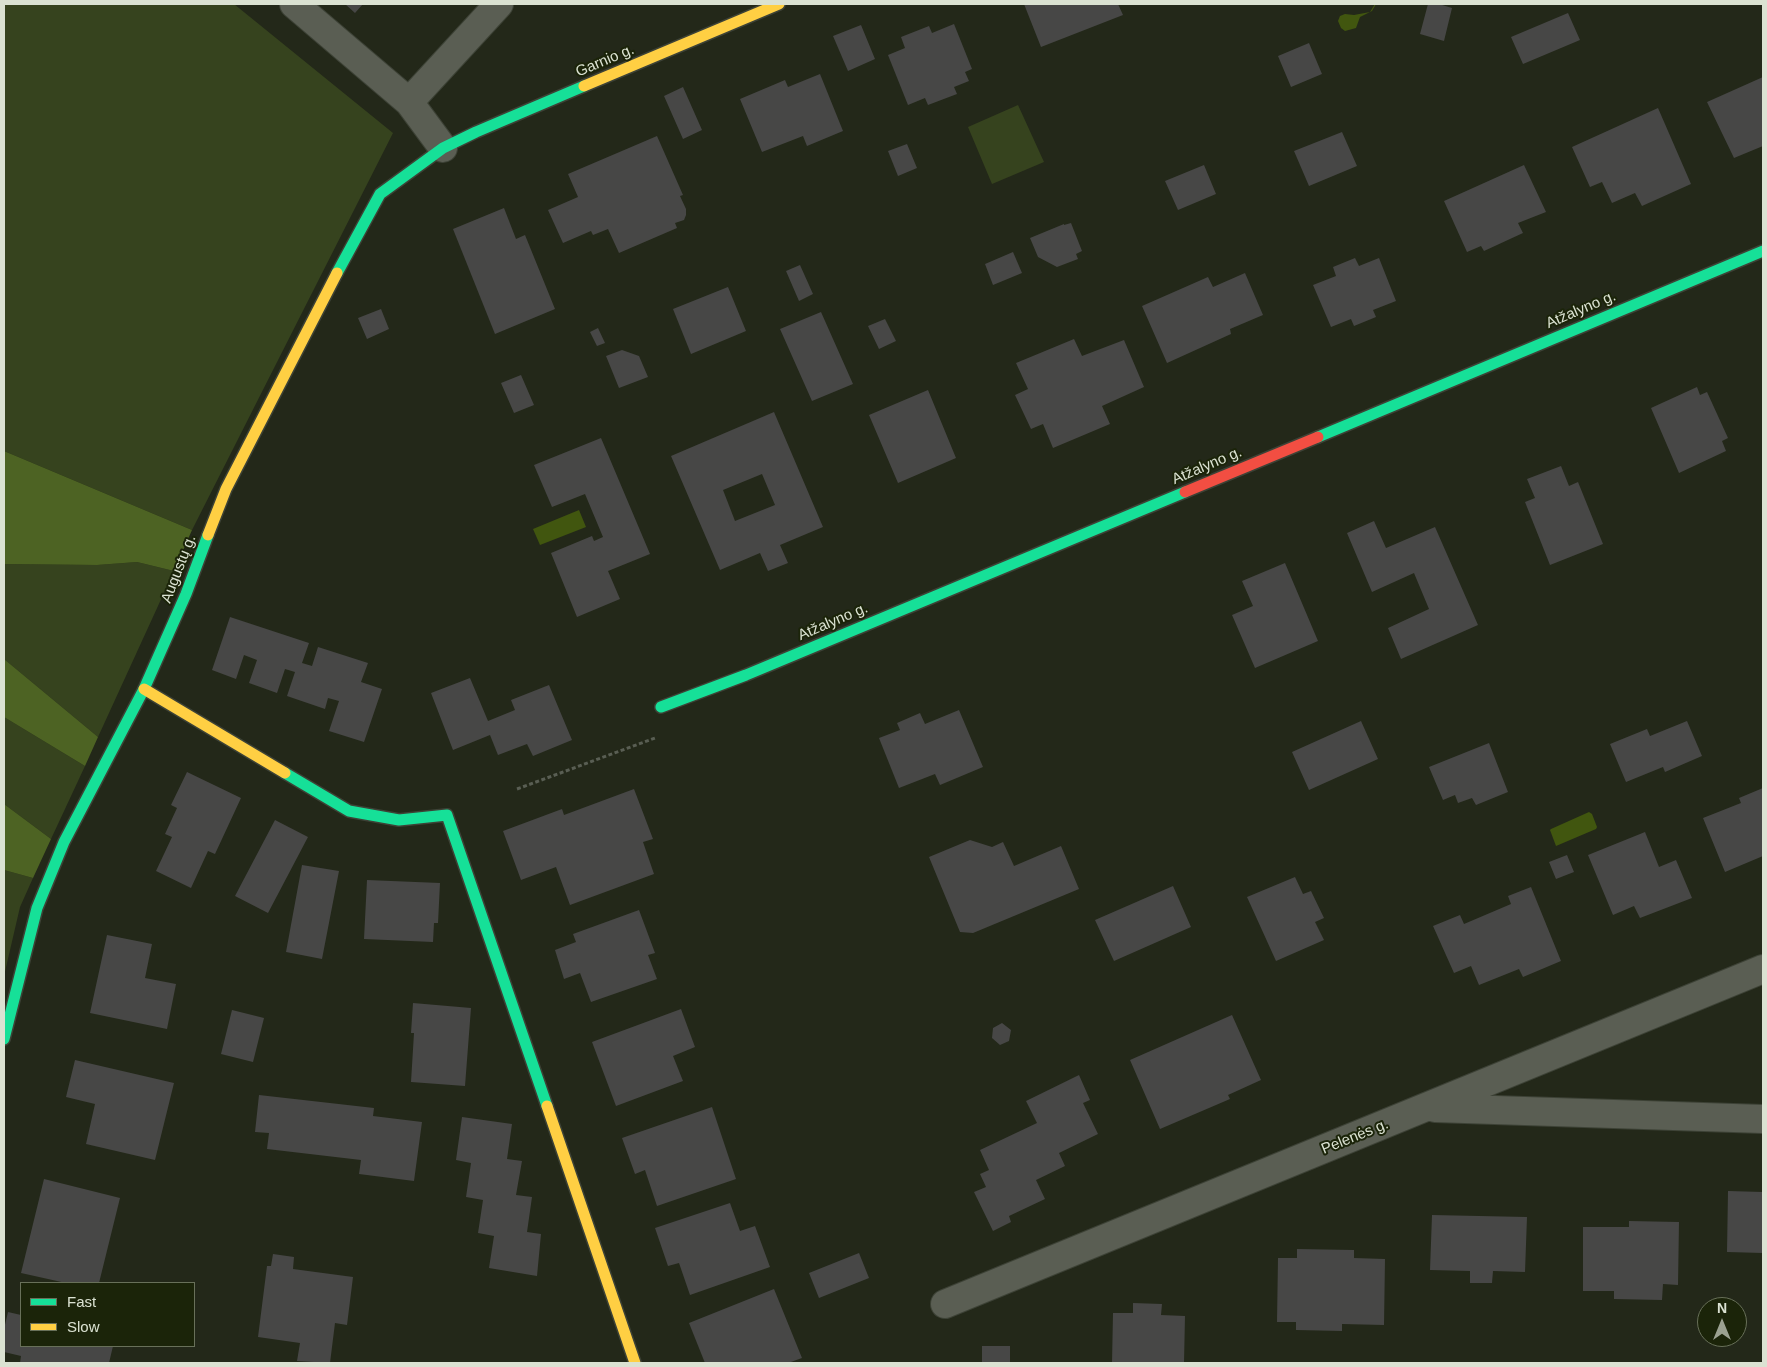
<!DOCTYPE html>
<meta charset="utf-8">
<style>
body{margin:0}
#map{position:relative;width:1767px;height:1367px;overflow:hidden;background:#232819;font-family:Arial,sans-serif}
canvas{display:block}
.frame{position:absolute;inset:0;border:5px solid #dbe2d2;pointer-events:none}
.legend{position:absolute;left:20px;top:1282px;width:175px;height:65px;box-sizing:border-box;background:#1b2409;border:1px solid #687059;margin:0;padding:6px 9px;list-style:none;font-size:15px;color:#dbe2d2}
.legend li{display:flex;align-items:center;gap:10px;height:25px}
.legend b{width:25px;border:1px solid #687059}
.north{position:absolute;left:1697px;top:1297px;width:50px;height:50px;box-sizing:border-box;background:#1b2409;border:1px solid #687059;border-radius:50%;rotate:0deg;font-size:14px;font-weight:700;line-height:20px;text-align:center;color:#dbe2d2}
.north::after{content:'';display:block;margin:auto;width:18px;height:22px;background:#9ba191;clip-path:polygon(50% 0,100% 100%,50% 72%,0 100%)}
</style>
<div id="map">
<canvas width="1767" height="1367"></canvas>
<div class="frame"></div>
<ul class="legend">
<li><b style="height:6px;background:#16e098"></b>Fast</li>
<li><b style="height:6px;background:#ffcf43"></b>Slow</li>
</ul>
<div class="north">N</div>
</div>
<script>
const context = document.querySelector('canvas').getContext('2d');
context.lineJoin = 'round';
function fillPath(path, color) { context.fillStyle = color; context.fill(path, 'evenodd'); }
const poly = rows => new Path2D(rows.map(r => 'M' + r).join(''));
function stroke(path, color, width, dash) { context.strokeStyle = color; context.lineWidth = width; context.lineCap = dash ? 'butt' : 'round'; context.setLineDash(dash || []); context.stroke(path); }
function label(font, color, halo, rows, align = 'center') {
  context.font = font + ' Arial,sans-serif'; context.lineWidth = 4; context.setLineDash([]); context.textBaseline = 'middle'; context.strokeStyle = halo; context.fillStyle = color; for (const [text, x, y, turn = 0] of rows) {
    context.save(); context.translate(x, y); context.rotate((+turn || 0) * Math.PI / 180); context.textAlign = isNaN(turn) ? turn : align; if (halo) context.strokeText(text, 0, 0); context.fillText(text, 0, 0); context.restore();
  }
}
fillPath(poly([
 [4,4,234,4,393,133,192,530,4,451],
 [1018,105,1044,162,992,184,968,127],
 [137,562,174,571,98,737,4,659,4,564,97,565],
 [4,717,85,766,51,839,4,804],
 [4,870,33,878,20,907,4,976]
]), '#36431e');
fillPath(poly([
 [4,451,192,530,174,571,137,562,97,565,4,564],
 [4,659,98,737,85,766,4,717],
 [4,804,51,839,33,878,4,870]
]), '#4d6323');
fillPath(poly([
 [1375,4,1376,4,1372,11,1360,17,1356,28,1345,31,1341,28,1338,21,1340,16,1345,14,1354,15,1370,12],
 [579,510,586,527,540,545,533,529],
 [1589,812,1592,814,1597,827,1596,829,1556,846,1550,830,1551,829]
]), '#41560f');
fillPath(poly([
 [345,4,363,4,355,13],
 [1024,4,1118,4,1123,15,1041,47],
 [1428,4,1439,4,1452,8,1444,41,1420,34],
 [1568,13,1580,40,1523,64,1511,37],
 [954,24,972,69,965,72,969,81,954,87,957,94,928,105,925,98,908,105,888,55,905,48,901,37,929,26,932,33],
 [861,25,875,59,848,71,833,36],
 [1309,43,1322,74,1291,87,1278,56],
 [820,74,843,131,807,146,803,136,762,152,740,99,785,80,788,87],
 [1763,77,1763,146,1734,158,1707,102],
 [683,87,702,130,683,139,664,96],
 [1658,108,1691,184,1642,206,1635,193,1612,203,1602,182,1590,187,1572,147],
 [1342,132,1357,166,1309,186,1294,151],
 [657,136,683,195,680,196,686,209,686,215,684,220,675,223,677,228,619,253,608,229,593,235,591,231,563,243,548,210,578,197,568,174],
 [907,144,917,168,898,176,888,151],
 [1204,165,1216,194,1178,210,1165,181],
 [1524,165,1546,212,1518,223,1523,233,1484,251,1481,246,1467,252,1444,201],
 [504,208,516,239,525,235,555,309,495,334,453,229],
 [1071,223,1082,251,1076,254,1078,259,1057,267,1038,257,1030,238,1064,224,1064,225],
 [1013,252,1022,273,993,285,985,264],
 [1355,258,1359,266,1379,258,1396,301,1373,310,1376,317,1354,326,1351,319,1331,327,1313,285,1336,276,1333,267],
 [800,265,813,294,799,301,786,271],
 [1245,273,1263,315,1230,329,1231,334,1167,363,1142,306,1208,277,1213,287],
 [728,287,746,331,691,354,673,309],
 [381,309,389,329,367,339,358,318],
 [821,312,853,384,812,401,780,329],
 [885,319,896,341,879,349,868,326],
 [598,328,605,343,597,346,590,332],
 [1074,339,1082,356,1124,340,1144,387,1102,406,1110,424,1053,448,1043,424,1031,429,1015,395,1028,389,1016,363],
 [622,350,639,356,648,377,619,388,606,356],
 [521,375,534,405,514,413,501,383],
 [1697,387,1700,395,1707,392,1728,438,1722,441,1726,451,1679,473,1651,408],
 [928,390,956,458,898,483,869,415],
 [774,412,823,527,780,545,788,563,768,571,760,553,720,570,671,456],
 [762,474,775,505,735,521,723,490],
 [601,438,650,554,608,571,620,599,577,617,551,553,592,536,594,541,603,537,585,494,552,507,534,465],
 [1561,466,1569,486,1578,482,1603,544,1550,565,1525,502,1535,498,1527,479],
 [1374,521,1386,548,1435,527,1478,625,1401,659,1388,628,1429,609,1414,573,1372,592,1347,533],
 [1285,563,1318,641,1255,668,1232,615,1253,606,1242,581],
 [230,617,309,643,302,663,312,666,318,647,368,663,361,682,382,689,364,742,329,731,339,701,328,698,325,709,287,696,295,672,285,669,277,693,249,683,257,660,244,655,236,679,212,670],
 [470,678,488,721,515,710,511,700,549,685,572,740,533,756,527,744,498,755,490,735,453,750,431,693],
 [959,710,983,767,940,785,935,774,899,788,879,738,900,730,897,723,920,713,925,724],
 [1361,721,1378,759,1309,790,1292,752],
 [1687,721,1702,756,1665,772,1663,767,1626,782,1610,744,1647,729,1650,736],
 [1489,743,1508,792,1476,805,1472,798,1458,803,1455,795,1443,800,1429,767],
 [187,772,241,798,215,854,208,851,191,888,156,871,172,837,165,834,177,808,171,805],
 [1763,788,1763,856,1725,872,1703,818,1741,803,1739,798],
 [634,789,653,839,643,842,654,874,570,905,556,867,521,880,503,831,562,809,564,815],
 [275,820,308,837,268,913,235,896],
 [1645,832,1659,867,1676,860,1692,898,1640,918,1634,906,1613,915,1588,855],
 [970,840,992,847,1003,842,1014,866,1061,846,1079,889,973,933,960,932,929,857],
 [1567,855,1574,872,1556,879,1549,862],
 [302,865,339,871,322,959,286,952],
 [1295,877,1303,894,1311,891,1324,918,1315,922,1324,940,1276,961,1247,897],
 [367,880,440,883,438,923,434,923,433,942,364,939],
 [1173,886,1191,927,1114,961,1095,920],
 [1531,887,1561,961,1523,977,1519,969,1479,985,1471,966,1454,973,1433,926,1460,915,1464,924,1511,904,1508,896],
 [639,910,655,953,648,955,657,979,591,1002,580,973,564,979,555,950,576,942,573,934],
 [107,935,152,944,145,978,176,984,167,1029,90,1013],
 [413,1003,471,1008,465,1086,411,1082,414,1033,411,1033],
 [681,1009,695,1047,673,1056,683,1081,616,1106,592,1042],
 [232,1010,264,1018,253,1062,221,1054],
 [1232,1015,1261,1080,1228,1095,1230,1099,1160,1129,1130,1060],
 [1002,1023,1011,1030,1009,1041,1000,1045,992,1038,993,1028],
 [75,1060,174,1083,155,1160,86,1144,95,1104,66,1097],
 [1079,1075,1090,1100,1083,1103,1098,1134,1059,1153,1065,1166,1036,1180,1045,1199,1009,1216,1011,1222,993,1231,974,1192,986,1187,980,1174,989,1170,980,1150,1037,1123,1026,1101],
 [259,1095,374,1108,373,1116,422,1122,414,1181,359,1174,361,1160,267,1149,269,1133,255,1132],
 [712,1107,736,1179,657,1206,645,1170,635,1174,622,1138],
 [462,1117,512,1124,507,1159,522,1161,516,1195,532,1197,527,1232,541,1234,537,1276,489,1268,494,1236,478,1233,483,1200,466,1197,471,1163,456,1160],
 [44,1179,120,1198,99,1283,66,1283,21,1273],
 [1728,1191,1763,1192,1763,1253,1727,1252],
 [730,1203,740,1231,755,1226,770,1267,690,1295,679,1263,668,1266,655,1228],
 [1432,1215,1527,1217,1525,1272,1493,1271,1492,1283,1470,1283,1470,1271,1430,1270],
 [1629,1221,1679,1222,1678,1285,1663,1284,1662,1300,1614,1299,1614,1291,1583,1291,1583,1227,1629,1227],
 [1297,1249,1354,1250,1354,1258,1385,1259,1384,1325,1342,1324,1342,1331,1296,1330,1296,1322,1277,1322,1278,1258,1297,1258],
 [859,1253,869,1278,819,1298,809,1273],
 [273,1254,294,1257,293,1269,353,1277,347,1325,335,1323,330,1363,297,1361,300,1343,258,1337,267,1266,271,1266],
 [774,1289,802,1358,788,1363,705,1363,689,1323],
 [1133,1303,1162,1304,1161,1315,1185,1316,1184,1363,1112,1363,1113,1313,1133,1313],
 [8,1312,21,1315,21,1346,113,1346,109,1363,20,1363,21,1356,4,1352,4,1329],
 [982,1346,1010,1346,1010,1363,982,1363]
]), '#474746');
const street = poly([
 [294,4,409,102,443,148],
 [409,102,499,4],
 [1435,1108,1763,1119],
 [945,1304,1763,969]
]);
const fast = poly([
 [337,273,380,194,443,148,476,132,584,86],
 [1318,437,1763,251],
 [661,707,746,675,1185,492],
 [285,773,349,811,399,820,447,815,547,1106],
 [4,1039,37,908,64,842,144,689,186,594,208,535]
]);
const slow = poly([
 [584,86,779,4],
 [208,535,226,489,337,273],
 [144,689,285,773],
 [547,1106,635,1363]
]);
const jam = poly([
 [1185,492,1318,437]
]);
stroke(street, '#3d4236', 30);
stroke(fast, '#3d4236', 14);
stroke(slow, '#3d4236', 14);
stroke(jam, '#3d4236', 14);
stroke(poly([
 [517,789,655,738]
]), '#595e53', 3, [4, 2.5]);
stroke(street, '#5a5e53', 28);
stroke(fast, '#16e098', 11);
stroke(slow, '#ffcf43', 11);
stroke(jam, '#f24e42', 11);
label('15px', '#dbe2d2', '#1b2409', [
 ["Garnio g.",605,61,-23],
 ["Atžalyno g.",1581,310,-23],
 ["Atžalyno g.",1207,466,-23],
 ["Augustų g.",179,569,-69],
 ["Atžalyno g.",833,622,-23],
 ["Pelenės g.",1355,1137,-22]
]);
</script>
